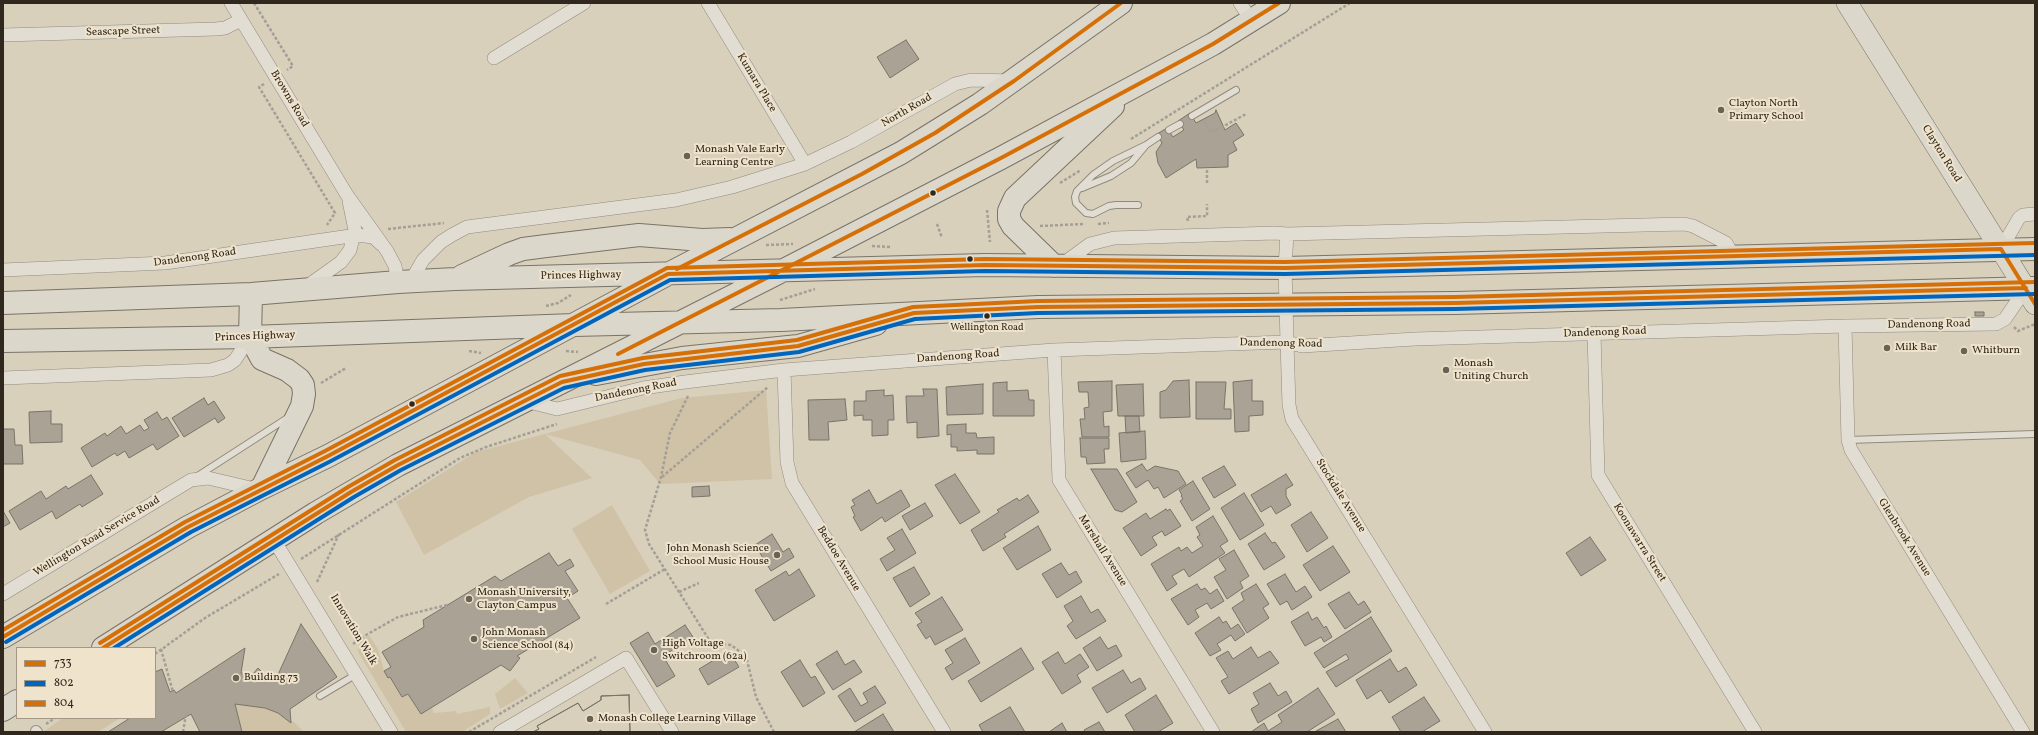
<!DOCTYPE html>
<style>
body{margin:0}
#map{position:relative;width:2038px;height:735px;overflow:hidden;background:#d9d0bc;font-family:Vollkorn,serif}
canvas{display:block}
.frame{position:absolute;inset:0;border:4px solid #30271e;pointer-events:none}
.legend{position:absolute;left:16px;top:647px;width:140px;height:72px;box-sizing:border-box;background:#efe3cb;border:1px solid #a39886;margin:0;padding:5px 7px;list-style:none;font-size:12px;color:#30271e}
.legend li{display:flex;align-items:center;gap:8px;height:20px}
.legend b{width:20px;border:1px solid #a39886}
</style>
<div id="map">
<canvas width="2038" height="735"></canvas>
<div class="frame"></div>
<ul class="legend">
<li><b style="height:5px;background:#d67006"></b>733</li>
<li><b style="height:5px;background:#0065bd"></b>802</li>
<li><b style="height:5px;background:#d67006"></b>804</li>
</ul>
</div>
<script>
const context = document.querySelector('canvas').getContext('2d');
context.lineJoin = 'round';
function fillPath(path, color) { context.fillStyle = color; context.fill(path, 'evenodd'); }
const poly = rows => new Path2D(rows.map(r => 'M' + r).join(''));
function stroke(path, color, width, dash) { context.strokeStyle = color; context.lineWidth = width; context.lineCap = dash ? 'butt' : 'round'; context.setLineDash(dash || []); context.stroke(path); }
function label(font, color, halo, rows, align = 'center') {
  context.font = font + ' Vollkorn,serif'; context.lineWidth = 4; context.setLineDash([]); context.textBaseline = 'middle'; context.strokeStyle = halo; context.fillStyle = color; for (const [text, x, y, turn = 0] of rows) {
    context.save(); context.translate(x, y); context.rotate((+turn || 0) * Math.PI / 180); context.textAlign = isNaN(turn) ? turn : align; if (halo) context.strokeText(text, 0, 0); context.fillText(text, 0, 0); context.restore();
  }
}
fillPath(poly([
 [766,390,772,479,660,484,640,460,545,434,592,478,529,497,424,555,396,502,476,452,682,398],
 [612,505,650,571,610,594,572,529],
 [369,635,378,649,384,671,388,678,390,677,402,697,408,694,421,714,432,708,434,713,456,711,457,714,490,707,490,714,462,732,406,732,358,652,359,641],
 [515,678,528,693,500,709,495,694],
 [235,704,265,708,278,713,294,722,304,732,242,732],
 [63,718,120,718,98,732,43,732]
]), '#cfc2a7');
const building = poly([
 [906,40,919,59,890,78,877,57,906,40],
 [1216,110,1225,130,1236,123,1244,135,1233,142,1237,150,1228,155,1228,167,1197,168,1196,159,1166,178,1158,163,1156,152,1162,143,1157,134,1167,128,1173,137,1184,130,1178,121,1190,113,1196,123,1215,113,1216,110],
 [1975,312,1984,312,1984,316,1975,316,1975,312],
 [1189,380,1190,417,1160,418,1160,392,1166,390,1173,381,1189,380],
 [1252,380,1252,401,1263,401,1263,415,1249,416,1249,431,1235,432,1233,382,1252,380],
 [1112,381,1112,411,1103,412,1104,427,1109,426,1109,437,1082,437,1080,419,1085,419,1084,408,1089,407,1088,392,1079,392,1078,382,1112,381],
 [1007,382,1007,391,1028,390,1029,400,1034,400,1034,416,993,416,993,383,1007,382],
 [1196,382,1226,382,1224,409,1231,409,1231,419,1196,419,1196,382],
 [983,384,983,414,947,415,946,387,983,384],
 [1143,384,1144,416,1118,416,1116,385,1143,384],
 [923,389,937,389,939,436,917,438,917,422,907,423,906,396,924,396,923,389],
 [884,390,884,396,893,395,894,420,888,420,888,435,872,436,872,420,863,420,863,415,854,416,854,401,866,401,866,391,884,390],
 [204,398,208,405,214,401,225,418,218,423,215,418,184,437,172,418,204,398],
 [845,399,847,420,828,422,829,440,809,440,808,400,845,399],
 [51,411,51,424,62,424,62,442,30,443,29,412,51,411],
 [157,412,162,420,167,417,179,436,157,450,153,444,129,458,125,451,117,456,115,453,92,467,81,448,105,433,107,436,121,426,126,434,140,425,144,431,149,428,144,420,157,412],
 [1125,416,1139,416,1140,432,1126,433,1125,416],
 [966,424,966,433,976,433,977,438,994,437,994,454,977,454,977,450,957,451,957,447,951,447,951,434,947,435,947,425,966,424],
 [3,429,14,429,15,445,22,445,23,464,3,464,3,429],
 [1145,431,1146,459,1121,462,1119,433,1145,431],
 [1080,438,1109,438,1109,449,1104,449,1105,463,1087,464,1086,457,1081,457,1080,438],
 [1142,464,1147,471,1155,466,1178,471,1186,484,1164,498,1158,487,1154,489,1148,480,1136,488,1126,473,1142,464],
 [1224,466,1236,485,1214,498,1202,478,1224,466],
 [1091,469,1117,469,1137,502,1122,512,1115,510,1091,469],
 [955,474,980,512,960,524,935,485,955,474],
 [1286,474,1293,485,1286,489,1286,496,1291,505,1276,514,1271,506,1261,512,1251,495,1286,474],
 [91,475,103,494,82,507,80,504,56,519,52,511,20,530,9,511,41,491,46,499,66,486,68,489,91,475],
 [1193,481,1210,509,1192,521,1180,501,1183,499,1181,496,1182,495,1179,490,1193,481],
 [709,486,710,496,692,497,692,487,709,486],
 [869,490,877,504,901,490,910,506,885,522,882,517,861,531,853,517,855,516,851,507,855,505,852,500,869,490],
 [1244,493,1264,525,1240,540,1221,508,1244,493],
 [1028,495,1039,512,1004,534,1006,537,983,551,971,530,999,512,997,510,1017,498,1019,501,1028,495],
 [925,503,933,516,910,530,902,516,925,503],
 [1166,509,1167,511,1170,509,1181,526,1165,536,1162,531,1152,537,1157,545,1141,556,1123,528,1146,513,1150,519,1166,509],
 [3,511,10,523,3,527,3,511],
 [1311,512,1328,538,1307,552,1291,525,1311,512],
 [1213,516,1228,541,1220,546,1225,553,1189,577,1184,569,1172,576,1177,584,1167,591,1151,564,1179,547,1181,551,1187,547,1192,553,1203,546,1197,537,1200,535,1196,527,1213,516],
 [1038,526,1051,550,1017,570,1003,548,1038,526],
 [902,529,916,553,887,571,880,559,895,550,887,538,902,529],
 [1265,533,1272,543,1275,542,1285,557,1264,570,1248,544,1265,533],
 [772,534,783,552,789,548,794,557,771,571,755,545,772,534],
 [1590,537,1606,560,1581,576,1566,553,1590,537],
 [1333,546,1350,572,1320,591,1303,565,1333,546],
 [1234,550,1249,576,1240,582,1243,588,1227,599,1214,577,1226,570,1219,559,1234,550],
 [549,553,558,566,570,559,574,566,565,571,578,591,567,598,580,618,517,656,520,658,510,671,501,665,421,714,408,694,402,697,390,677,388,678,384,671,391,667,382,652,424,627,423,620,495,576,501,581,549,553],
 [1061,563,1069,575,1076,571,1082,582,1057,598,1042,574,1061,563],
 [914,567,930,594,910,607,893,578,914,567],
 [799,569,815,596,774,621,755,590,786,571,789,576,799,569],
 [1285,574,1296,592,1305,586,1312,597,1292,610,1287,601,1280,605,1267,584,1285,574],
 [1197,584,1201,590,1205,588,1210,594,1217,589,1224,601,1211,609,1207,603,1195,610,1199,617,1188,625,1171,599,1197,584],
 [1256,584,1269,604,1263,608,1269,618,1247,633,1232,608,1244,600,1241,593,1256,584],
 [1349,592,1358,605,1364,601,1371,612,1345,629,1328,604,1349,592],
 [1081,596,1091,613,1098,609,1106,621,1076,639,1067,626,1073,621,1064,606,1081,596],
 [942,597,963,630,935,645,930,636,926,639,917,625,922,622,915,613,942,597],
 [1308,612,1312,620,1317,617,1324,628,1326,626,1332,637,1324,642,1321,637,1305,646,1291,622,1308,612],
 [1219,617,1223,623,1226,621,1231,629,1238,624,1245,634,1235,641,1231,635,1217,644,1221,650,1210,656,1195,633,1219,617],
 [1371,617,1392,651,1336,687,1326,672,1349,659,1346,654,1324,668,1314,653,1371,617],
 [301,624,337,677,290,709,291,723,278,713,265,708,235,704,242,732,200,732,191,714,161,732,108,732,130,718,155,718,155,672,162,669,170,692,174,690,176,693,245,648,241,673,253,674,258,668,264,674,263,675,276,679,301,624],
 [685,625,693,637,663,656,675,676,657,687,630,643,648,632,655,644,685,625],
 [1100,637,1108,649,1116,645,1122,656,1097,671,1083,648,1100,637],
 [965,638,980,663,952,680,945,668,953,663,945,650,965,638],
 [1251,647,1258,658,1270,651,1279,663,1229,694,1221,681,1228,677,1216,658,1228,651,1233,659,1251,647],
 [1021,648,1034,669,981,702,968,681,1021,648],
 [729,651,739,667,708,685,699,669,729,651],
 [837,651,845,665,854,660,862,672,833,690,816,664,837,651],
 [1058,652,1065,664,1080,654,1089,667,1077,675,1081,682,1062,694,1042,662,1058,652],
 [1390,659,1398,672,1406,667,1417,685,1389,703,1381,690,1367,699,1356,680,1390,659],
 [800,660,811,678,815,676,825,693,803,707,781,672,800,660],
 [1123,670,1131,683,1140,678,1146,689,1107,713,1092,688,1123,670],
 [1270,683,1278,696,1286,691,1292,702,1258,723,1251,709,1259,704,1253,693,1270,683],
 [875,686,886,703,855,722,838,696,850,688,861,706,868,702,863,693,875,686],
 [1318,688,1335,714,1307,732,1251,732,1264,723,1268,731,1282,722,1278,715,1318,688],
 [629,695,630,732,601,732,601,730,598,732,533,732,539,729,537,726,578,703,583,711,601,700,601,696,629,695],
 [629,695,630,732,601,732,601,730,598,732,533,732,539,729,537,726,578,703,583,711,601,700,601,696,629,695],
 [1156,695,1173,723,1158,732,1135,732,1125,715,1156,695],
 [1424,697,1440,721,1422,732,1401,732,1392,717,1424,697],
 [1010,707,1025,732,983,732,979,725,1010,707],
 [883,714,894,732,854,732,883,714],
 [1338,719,1346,732,1316,731,1338,719],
 [1099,722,1105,732,1085,732,1084,730,1099,722],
 [1062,723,1067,732,1049,732,1062,723]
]);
fillPath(building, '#aaa395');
stroke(building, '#797368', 1);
const service = poly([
 [1192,116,1236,90],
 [1169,130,1180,124],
 [1082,188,1111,176,1131,163,1146,145,1158,137],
 [1138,205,1116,205,1109,206,1093,214,1086,213,1076,203,1075,197,1077,191,1093,175,1113,161,1146,145],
 [1848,440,2035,434],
 [196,477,289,417],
 [320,696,355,675]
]);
const pedestrian = poly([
 [36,731,37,732]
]);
const minor = poly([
 [231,3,347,195,387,251,395,266,398,282],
 [708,3,805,164],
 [1240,3,1251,20],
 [3,35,216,29,225,28,241,20],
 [494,58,584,3],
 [1287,234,1285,268,1287,342,1289,405,1292,419,1485,732],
 [2001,249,2019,218,2023,215,2035,214],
 [1060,266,1090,244,1114,238,1275,233,1287,234,1684,224,1693,226,1726,243,1734,257],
 [3,270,165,263,357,235,373,237,382,245],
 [411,281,423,260,441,242,452,235,467,227,676,200,732,187,805,164,851,142,955,84,971,80,1012,81],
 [306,287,341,262,350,250,355,230,349,201],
 [1845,326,1848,440,1851,450,2023,732],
 [1594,333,1598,475,1755,732],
 [1054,350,1059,480,1213,732],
 [784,370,787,462,792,483,944,732],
 [3,378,211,370,228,365,235,360,250,337],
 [525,401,557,409,643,388,685,382,784,370,1054,350,1287,342,1302,346,1415,339,1845,326,1996,324,2005,319,2026,288],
 [274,540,391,732],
 [3,594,191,480,208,478,259,490],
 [500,732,626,658,672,732]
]);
const primary = poly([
 [1847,3,2035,304]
]);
const trunk = poly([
 [1054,266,1013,226,1009,219,1009,211,1015,198,1113,106],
 [462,276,509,254,523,249,546,246,639,235,702,240,730,239],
 [251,294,250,337,262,359,287,370,299,379,303,385,304,394,302,406,262,488],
 [3,303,251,294,398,282,455,279,985,265,1285,268,2035,249],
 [3,341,250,337,574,325,781,320,1038,307,1455,303,2035,288],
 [596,374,682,358,798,346,876,324],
 [3,637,188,527,262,488,328,456,668,274,901,153,980,104,1121,3],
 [103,648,316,513,398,465,782,271,1001,158,1213,44,1279,3],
 [3,710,17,701]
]);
stroke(service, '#908a7e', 8);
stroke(pedestrian, '#908a7e', 12);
stroke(minor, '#908a7e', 14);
stroke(primary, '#797368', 22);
stroke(trunk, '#797368', 24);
stroke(poly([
 [254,3,293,66,287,70],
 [264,84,259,87,335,213,327,225],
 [1204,121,1211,133,1246,114],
 [1131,139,1350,3],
 [1060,183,1081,170],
 [1207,183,1207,168],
 [987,210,990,242],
 [1188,221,1187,217,1207,216,1207,204],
 [937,224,942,238],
 [1098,224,1109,223],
 [1040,226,1083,224],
 [388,229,444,223],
 [766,245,793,244],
 [872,246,892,247],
 [780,300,815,289],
 [546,306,558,303,571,295],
 [2014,327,2018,331,2035,324],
 [469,351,481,353],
 [566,351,578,352],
 [321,383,346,368],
 [688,396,670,433,661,477,645,530,649,544,711,643,731,645,746,656,756,697,774,732],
 [662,477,768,387],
 [301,559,460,458,486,447,557,424],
 [317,582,339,534],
 [679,592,699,583],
 [606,604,665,569],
 [353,644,366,635,398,617,447,605],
 [161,649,173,692],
 [155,654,205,618,279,574],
 [46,724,55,718],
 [183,732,186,714],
 [469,732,596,657]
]), '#a39f96', 2.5, [3, 2]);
stroke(service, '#e2ddd3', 6);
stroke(pedestrian, '#e2ddd3', 10);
stroke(minor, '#e2ddd3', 13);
stroke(primary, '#dcd7cb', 21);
stroke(trunk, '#dcd7cb', 22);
stroke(poly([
 [677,269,862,174,935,133,1014,81,1121,3],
 [618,354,1001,158,1213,44,1279,3],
 [3,637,188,527,328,456,668,274,985,265,1285,268,2001,249,2035,304],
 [103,648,351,492,398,465,562,382,644,364,798,346,914,313,1038,307,1455,303,2026,288]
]), '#d67006', 4);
stroke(poly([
 [6,642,191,532,331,461,670,280,985,271,1285,274,2035,255],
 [114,648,354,497,401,470,564,388,645,370,799,352,915,319,1038,313,1455,309,2035,294]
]), '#0065bd', 4);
stroke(poly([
 [3,630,185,522,325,451,667,268,985,259,1285,262,2035,243],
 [100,643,348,487,395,460,560,376,643,358,797,340,913,307,1038,301,1455,297,2035,282]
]), '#d67006', 4);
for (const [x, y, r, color] of [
 [1721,110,4,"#6b6255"],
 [687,156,4,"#6b6255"],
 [933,193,3.5,"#30271e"],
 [970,259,3.5,"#30271e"],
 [987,316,3.5,"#30271e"],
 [1887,348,4,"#6b6255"],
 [1964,351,4,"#6b6255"],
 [1446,370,4,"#6b6255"],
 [412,404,3.5,"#30271e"],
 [777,555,4,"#6b6255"],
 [469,599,4,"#6b6255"],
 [474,639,4,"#6b6255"],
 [654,650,4,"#6b6255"],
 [236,678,4,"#6b6255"],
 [590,719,4,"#6b6255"]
]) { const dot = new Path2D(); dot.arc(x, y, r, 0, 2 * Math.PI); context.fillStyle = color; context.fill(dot); stroke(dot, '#efe3cb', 1.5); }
label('10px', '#30271e', '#efe3cb', [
 ["Wellington Road",987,328]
]);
label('11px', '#30271e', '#efe3cb', [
 ["Seascape Street",123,32,-2],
 ["Kumara Place",756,83,59],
 ["Browns Road",289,99,59],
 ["North Road",907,111,-30],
 ["Clayton Road",1941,154,58],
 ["Dandenong Road",195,258,-8],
 ["Princes Highway",581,276,-1],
 ["Dandenong Road",1929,325,-1],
 ["Dandenong Road",1605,333,-2],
 ["Princes Highway",255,337,-2],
 ["Dandenong Road",1281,344,1],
 ["Dandenong Road",958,357,-4],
 ["Dandenong Road",636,391,-11],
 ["Stockdale Avenue",1340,496,58],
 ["Wellington Road Service Road",97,537,-31],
 ["Glenbrook Avenue",1904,538,58],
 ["Koonawarra Street",1639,543,58],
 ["Marshall Avenue",1102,551,58],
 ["Beddoe Avenue",838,559,59],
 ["Innovation Walk",353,630,59]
]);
label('11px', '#30271e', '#efe3cb', [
 ["Clayton North",1729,104],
 ["Primary School",1729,117],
 ["Monash Vale Early",695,150],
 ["Learning Centre",695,163],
 ["Milk Bar",1895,348],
 ["Whitburn",1972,351],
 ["Monash",1454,364],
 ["Uniting Church",1454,377],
 ["John Monash Science",769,549,"right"],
 ["School Music House",769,562,"right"],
 ["Monash University,",477,593],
 ["Clayton Campus",477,606],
 ["John Monash",482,633],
 ["Science School (84)",482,646],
 ["High Voltage",662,644],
 ["Switchroom (62a)",662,657],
 ["Building 73",244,678],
 ["Monash College Learning Village",598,719]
], 'left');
</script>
